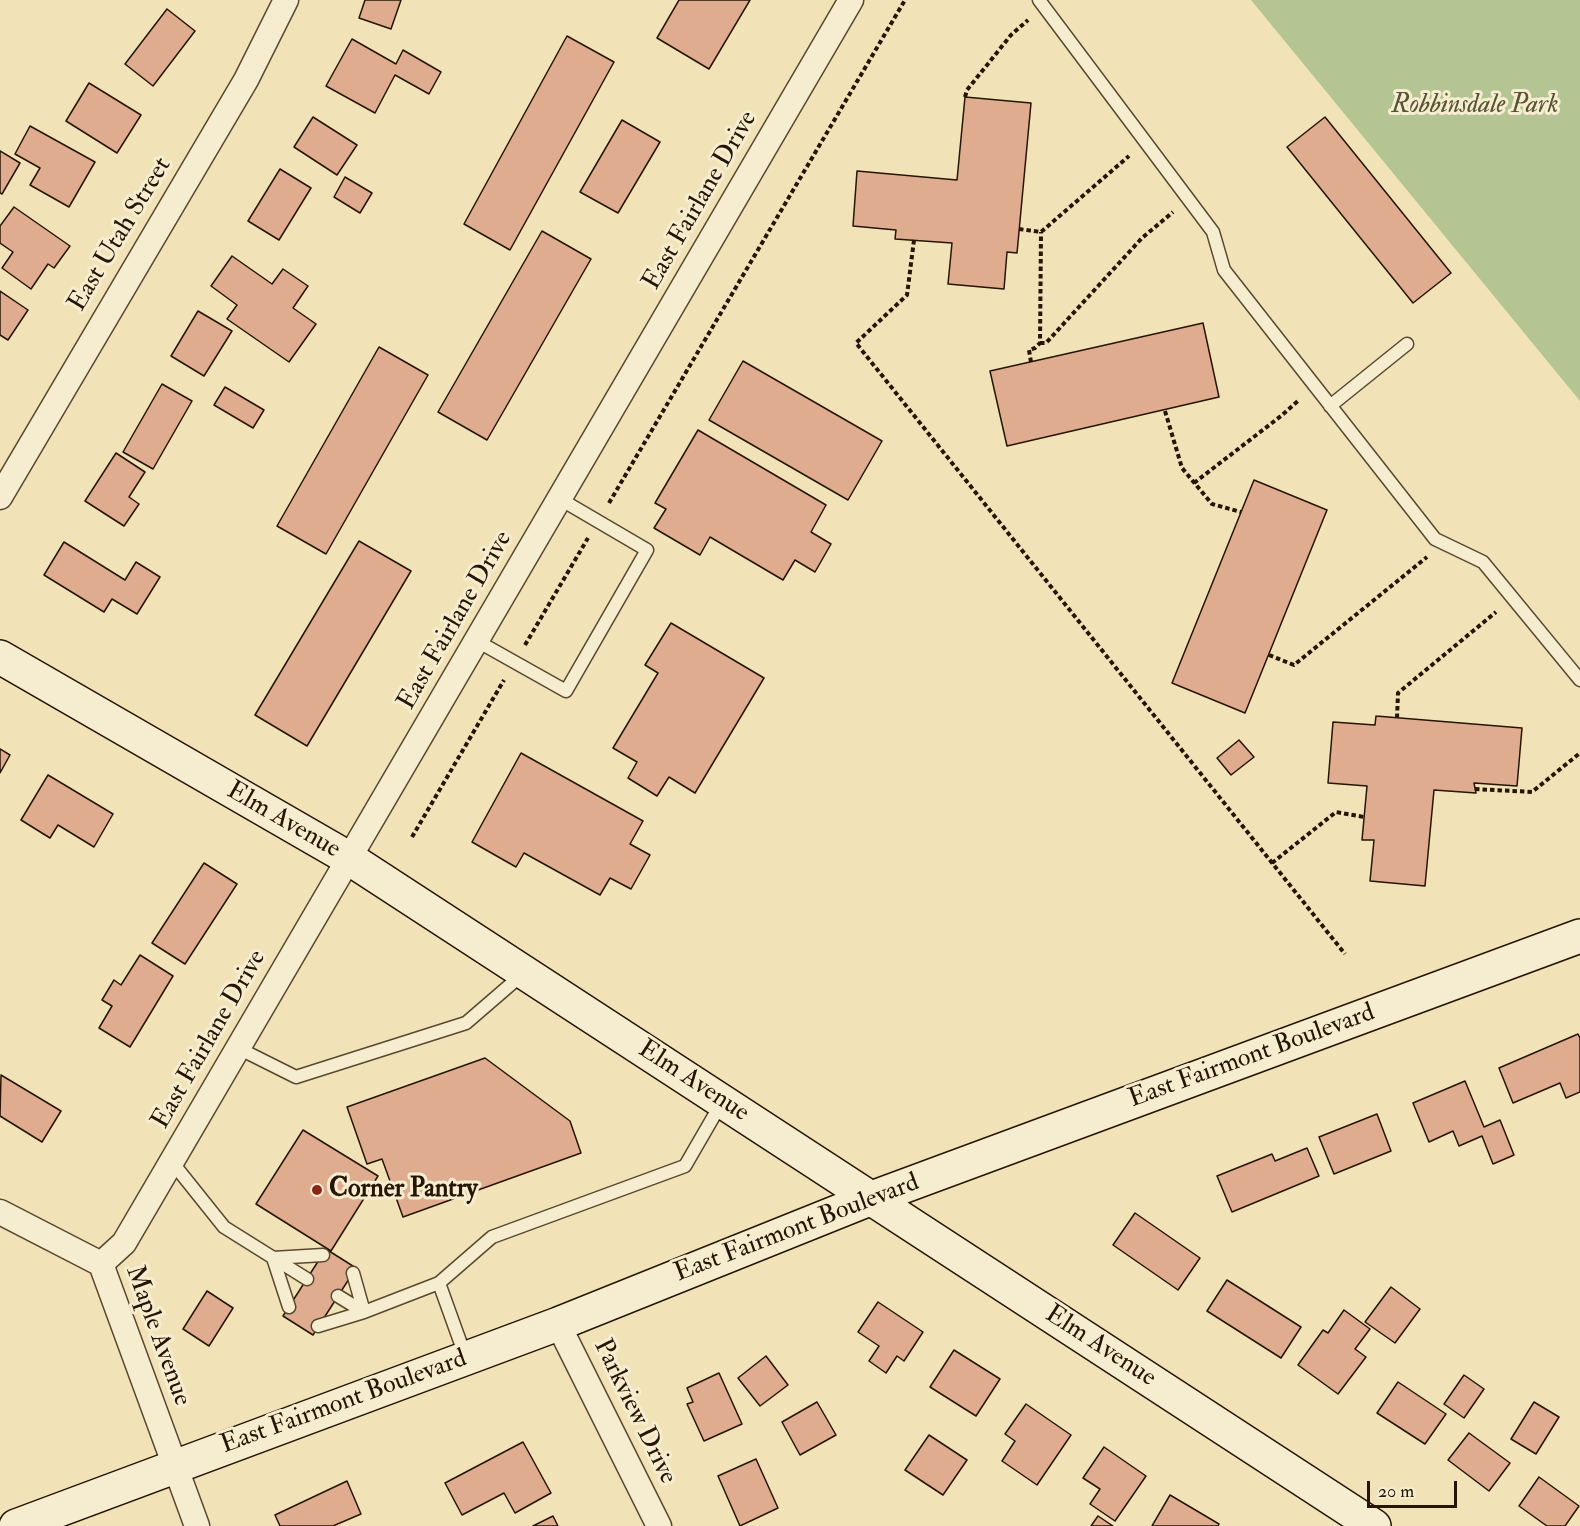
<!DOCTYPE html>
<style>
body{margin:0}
#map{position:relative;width:1580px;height:1526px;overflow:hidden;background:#f1e3b7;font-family:"IM FELL Double Pica",serif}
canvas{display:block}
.scale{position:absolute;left:1367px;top:1481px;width:90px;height:27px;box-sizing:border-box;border:3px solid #251502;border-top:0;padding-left:8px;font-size:18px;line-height:21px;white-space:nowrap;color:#251502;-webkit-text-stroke:4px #f6edd0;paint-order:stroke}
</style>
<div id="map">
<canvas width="1580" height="1526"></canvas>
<div class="scale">20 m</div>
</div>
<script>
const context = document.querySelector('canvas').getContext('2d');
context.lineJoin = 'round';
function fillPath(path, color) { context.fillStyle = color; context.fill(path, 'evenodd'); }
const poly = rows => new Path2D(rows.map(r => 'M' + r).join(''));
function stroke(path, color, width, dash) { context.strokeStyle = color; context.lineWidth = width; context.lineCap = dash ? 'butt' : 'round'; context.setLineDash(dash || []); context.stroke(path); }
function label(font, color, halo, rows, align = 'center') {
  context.font = font + ' "IM FELL Double Pica",serif'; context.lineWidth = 6; context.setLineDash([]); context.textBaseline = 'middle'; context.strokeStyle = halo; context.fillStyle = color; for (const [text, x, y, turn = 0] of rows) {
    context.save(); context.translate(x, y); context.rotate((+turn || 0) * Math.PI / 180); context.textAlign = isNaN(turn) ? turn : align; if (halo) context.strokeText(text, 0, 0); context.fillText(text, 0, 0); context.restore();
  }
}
fillPath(poly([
 [1251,0,1580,0,1580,401]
]), '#b4c593');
const building = poly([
 [365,0,401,0,391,29,359,18,365,0],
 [679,0,750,0,709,69,657,38,679,0],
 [167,9,195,31,153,86,125,64,167,9],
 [567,36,614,62,510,250,464,224,567,36],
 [352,39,396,64,403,50,441,72,429,94,395,75,375,113,326,86,352,39],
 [89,83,141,115,117,153,66,121,89,83],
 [965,97,1031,103,1017,253,1007,252,1004,289,948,284,952,243,895,239,896,230,853,226,857,171,957,180,965,97],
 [313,117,357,145,337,175,294,147,313,117],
 [1325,117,1451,273,1413,303,1287,147,1325,117],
 [622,120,660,142,618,213,580,192,622,120],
 [30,126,95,162,69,207,30,185,40,168,15,154,30,126],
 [0,151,20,163,2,194,0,193,0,151],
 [280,169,311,188,279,240,248,221,280,169],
 [345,177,372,193,360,213,334,197,345,177],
 [14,207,70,246,54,268,48,264,31,289,2,268,13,252,0,243,0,226,14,207],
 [542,231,591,259,487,440,438,412,542,231],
 [232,256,272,284,283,269,308,286,293,308,316,324,289,362,227,319,237,305,211,286,232,256],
 [0,291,28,310,8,340,0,335,0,291],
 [198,311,232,331,204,376,171,356,198,311],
 [1203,323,1219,397,1007,446,990,371,1203,323],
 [379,347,428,375,326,554,277,526,379,347],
 [743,361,882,441,848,500,709,420,743,361],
 [162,384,192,401,153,469,123,452,162,384],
 [225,387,264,410,253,428,214,405,225,387],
 [698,430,826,505,811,532,831,544,815,572,795,560,783,580,710,537,700,555,654,528,666,509,655,503,698,430],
 [116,453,145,472,129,497,139,504,124,526,85,501,116,453],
 [1254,480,1327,510,1245,713,1172,683,1254,480],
 [359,541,411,571,307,746,255,715,359,541],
 [64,542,125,580,136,562,160,577,137,614,112,599,104,612,44,575,64,542],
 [671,623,764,678,695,793,669,777,657,796,628,778,637,762,613,748,658,673,645,665,671,623],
 [1376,716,1522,728,1517,786,1474,783,1476,793,1434,790,1425,886,1370,881,1374,840,1362,840,1367,786,1328,783,1333,722,1375,725,1376,716],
 [1239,740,1254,757,1231,775,1217,758,1239,740],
 [0,749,10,755,0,773,0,749],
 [521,753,643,821,630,844,650,855,631,889,610,878,600,895,524,853,516,867,472,842,521,753],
 [48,775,113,814,94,847,58,825,50,838,21,820,48,775],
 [204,863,237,884,185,964,152,943,204,863],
 [140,955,173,976,130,1047,99,1028,112,1006,102,1000,114,980,121,985,140,955],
 [1578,1034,1580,1038,1580,1092,1566,1098,1560,1083,1513,1103,1499,1068,1578,1034],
 [485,1058,570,1121,581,1153,403,1217,382,1159,367,1164,347,1107,485,1058],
 [1,1075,61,1111,42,1142,0,1116,1,1075],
 [1465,1081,1484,1127,1500,1120,1514,1155,1493,1164,1482,1136,1459,1146,1453,1131,1429,1142,1413,1103,1465,1081],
 [1377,1114,1391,1151,1334,1174,1319,1137,1377,1114],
 [303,1130,378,1176,331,1251,256,1204,303,1130],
 [1307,1148,1319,1176,1232,1212,1217,1176,1272,1154,1275,1161,1307,1148],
 [1135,1213,1200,1258,1178,1290,1113,1245,1135,1213],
 [326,1249,356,1268,313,1335,283,1316,326,1249],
 [1227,1280,1301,1327,1281,1358,1207,1311,1227,1280],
 [1391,1287,1420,1309,1395,1343,1365,1322,1391,1287],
 [207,1291,233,1308,209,1346,183,1329,207,1291],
 [878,1302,923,1332,904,1361,897,1356,886,1373,869,1361,879,1346,858,1332,878,1302],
 [1344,1310,1370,1329,1355,1349,1366,1357,1338,1394,1298,1365,1323,1330,1328,1333,1344,1310],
 [954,1350,1000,1379,976,1416,930,1387,954,1350],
 [766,1356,788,1385,760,1406,738,1378,766,1356],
 [719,1373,742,1424,704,1441,687,1404,693,1402,687,1388,719,1373],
 [1464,1375,1484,1389,1464,1418,1444,1404,1464,1375],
 [1398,1382,1446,1414,1425,1444,1377,1413,1398,1382],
 [817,1402,836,1435,800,1455,782,1422,817,1402],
 [1534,1402,1559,1417,1536,1454,1511,1439,1534,1402],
 [1026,1404,1071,1435,1037,1485,1002,1461,1015,1441,1005,1434,1026,1404],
 [1469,1433,1510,1463,1489,1491,1448,1460,1469,1433],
 [929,1435,967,1460,943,1495,905,1470,929,1435],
 [523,1442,551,1493,515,1513,504,1493,462,1515,445,1483,523,1442],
 [1104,1447,1146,1476,1115,1521,1090,1504,1100,1489,1083,1478,1104,1447],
 [756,1459,778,1508,740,1526,718,1476,756,1459],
 [1539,1477,1579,1506,1565,1526,1547,1526,1519,1506,1539,1477],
 [347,1481,361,1514,333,1526,280,1526,275,1515,347,1481],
 [1170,1495,1219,1524,1218,1526,1152,1526,1170,1495],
 [553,1516,558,1526,533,1526,553,1516],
 [1098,1516,1113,1526,1091,1526,1098,1516]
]);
fillPath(building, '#dfac8f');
stroke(building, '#251502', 1.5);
const lane = poly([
 [1039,0,1213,232,1224,270,1435,539,1483,562,1580,680],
 [1330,406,1407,344],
 [477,641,566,691,647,550,560,499],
 [238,1048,296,1077,466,1023,524,973],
 [172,1162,224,1227,307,1279],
 [439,1283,466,1358],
 [338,1296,364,1312,439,1283,492,1237,685,1166,722,1102],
 [289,1307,273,1258,323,1255],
 [318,1326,364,1312,353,1273]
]);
const street = poly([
 [0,497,246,80,286,0],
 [0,1212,101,1264,197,1526],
 [101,1264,124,1243,851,0],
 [558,1324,659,1526]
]);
const secondary = poly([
 [0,657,350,859,1374,1526],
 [16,1526,558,1324,872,1198,1580,936]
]);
stroke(lane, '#58482f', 15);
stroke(street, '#58482f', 27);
stroke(secondary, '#251502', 36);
stroke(poly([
 [965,97,967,90,1011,35,1028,20],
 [1019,229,1041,232,1129,156],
 [914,240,907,295,856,343,1345,954],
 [1040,343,1046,343,1142,238,1173,212],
 [1031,362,1029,350,1035,348,1040,343,1041,232],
 [1165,411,1182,468,1212,504,1241,512],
 [1194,483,1281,416,1299,400],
 [609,503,905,0],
 [525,645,588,538],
 [1269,655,1294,665,1427,557],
 [1397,718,1398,693,1496,612],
 [1475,789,1532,792,1580,753],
 [412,837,504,680],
 [1272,863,1336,812,1364,817]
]), '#251502', 4, [4.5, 3]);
stroke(lane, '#f6edd0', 12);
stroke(street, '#f6edd0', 24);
stroke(secondary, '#f6edd0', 33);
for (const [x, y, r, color] of [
 [317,1190,6,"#8f2418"]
]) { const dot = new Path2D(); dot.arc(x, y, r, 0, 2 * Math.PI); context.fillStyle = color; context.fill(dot); stroke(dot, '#f6edd0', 2); }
label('italic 26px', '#575335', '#f6edd0', [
 ["Robbinsdale Park",1475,106]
]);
label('26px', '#251502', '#f6edd0', [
 ["East Fairlane Drive",701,201,-60],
 ["East Utah Street",121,235,-59],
 ["East Fairlane Drive",456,621,-60],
 ["Elm Avenue",283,821,30],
 ["East Fairlane Drive",210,1040,-60],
 ["East Fairmont Boulevard",1252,1057,-20],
 ["Elm Avenue",693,1082,33],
 ["East Fairmont Boulevard",797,1229,-21],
 ["Maple Avenue",157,1336,70],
 ["Elm Avenue",1100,1347,33],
 ["East Fairmont Boulevard",344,1403,-20],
 ["Parkview Drive",634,1412,64]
]);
label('bold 26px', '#251502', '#f6edd0', [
 ["Corner Pantry",329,1190]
], 'left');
</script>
